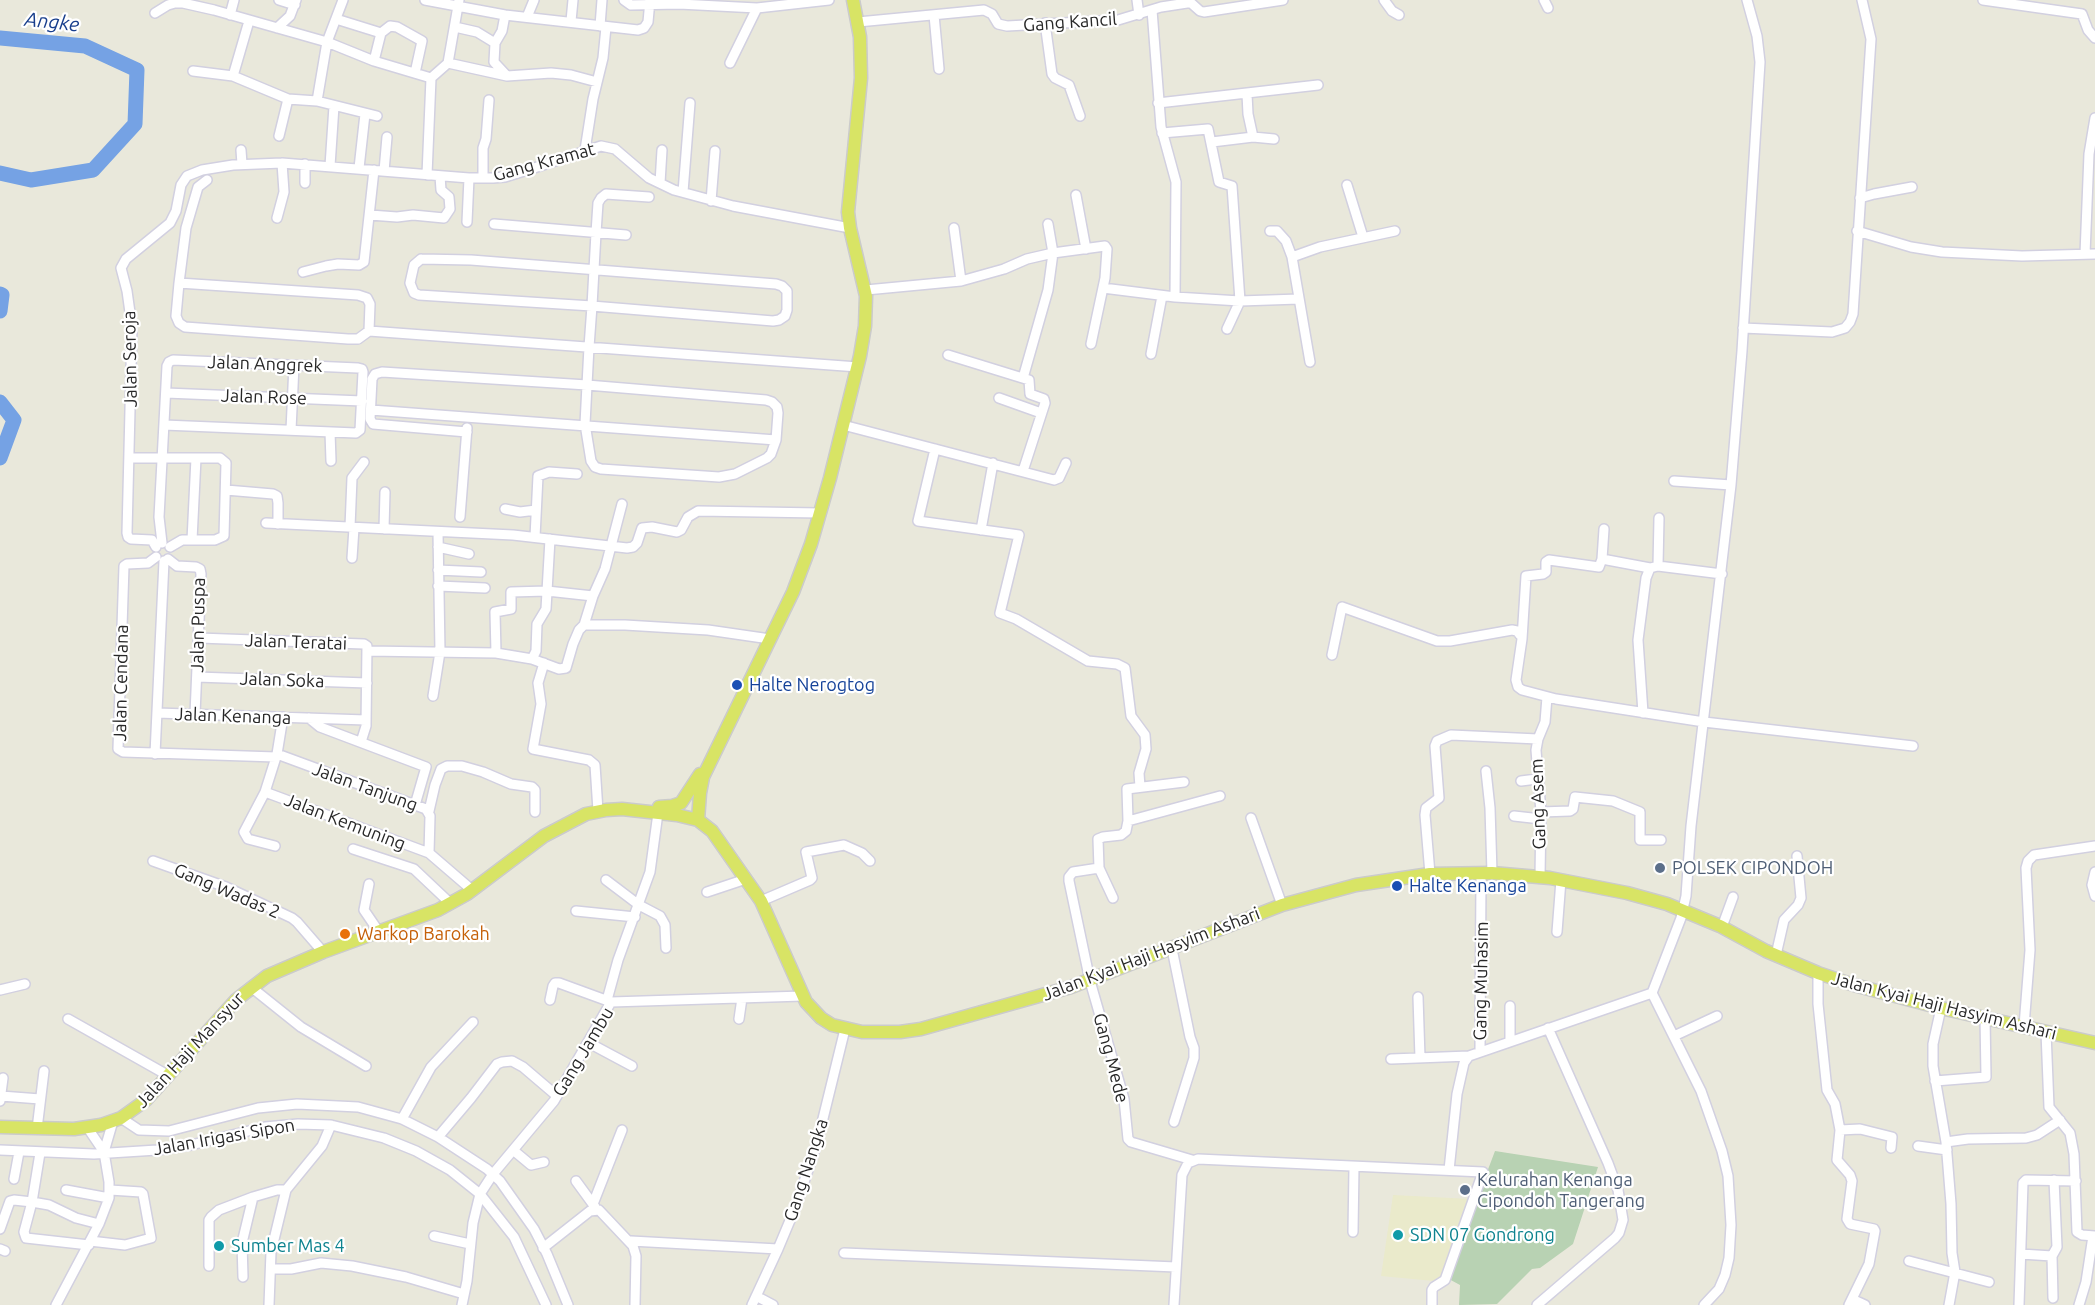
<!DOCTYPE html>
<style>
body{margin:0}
canvas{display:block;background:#e9e8db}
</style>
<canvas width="2095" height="1305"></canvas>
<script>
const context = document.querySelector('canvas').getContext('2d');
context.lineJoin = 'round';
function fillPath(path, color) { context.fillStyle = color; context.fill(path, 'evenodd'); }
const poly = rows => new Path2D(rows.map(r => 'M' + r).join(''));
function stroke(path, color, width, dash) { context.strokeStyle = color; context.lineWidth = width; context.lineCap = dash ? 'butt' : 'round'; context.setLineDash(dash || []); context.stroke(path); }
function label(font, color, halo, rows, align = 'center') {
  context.font = font + ' Ubuntu,sans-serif'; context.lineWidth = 4.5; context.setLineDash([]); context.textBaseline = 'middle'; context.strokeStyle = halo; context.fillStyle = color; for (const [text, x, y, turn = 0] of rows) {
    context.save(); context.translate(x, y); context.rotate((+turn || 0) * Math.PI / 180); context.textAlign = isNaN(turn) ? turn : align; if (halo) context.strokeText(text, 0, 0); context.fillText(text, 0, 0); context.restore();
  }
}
fillPath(poly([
 [1393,1195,1470,1199,1444,1282,1381,1276]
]), '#eaeacb');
fillPath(poly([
 [1495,1151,1598,1167,1573,1244,1540,1268,1532,1269,1497,1304,1459,1305,1460,1285,1447,1278]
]), '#b8d2b3');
stroke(poly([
 [0,38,85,46,137,70,135,124,93,170,31,180,0,173],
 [0,294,2,295,0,311],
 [0,402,14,420,0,458]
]), '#75a2e4', 15);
const minor = poly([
 [279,0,295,5],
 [425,0,505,15,638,30,644,28,648,22,650,0],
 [624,0,631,5,679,4,757,8,829,0],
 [1137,0,1139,15],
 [1384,0,1392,11,1399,15],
 [1544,0,1548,8],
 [1983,0,2082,14,2088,30,2095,38],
 [1152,10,1161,127,1176,182,1175,297],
 [155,13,168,5,175,3,183,3,214,10,327,42,374,61,431,78],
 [230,15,234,0],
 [505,15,502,31,495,43,494,62,507,76],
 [934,15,939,69],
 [527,17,534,0],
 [336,19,381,33],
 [571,21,573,0],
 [858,22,984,10,992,14,998,24,1007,26,1118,20,1161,7,1187,3,1191,3,1200,11,1204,12,1283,0],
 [1045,23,1052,74,1055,78,1069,85,1080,116],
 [600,26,602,0],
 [455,27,477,32,495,43],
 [277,28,290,16,296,0],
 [374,61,381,33,390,26,397,27,422,41,415,73],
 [448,63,507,76,551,73,571,75,597,82],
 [730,63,757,8],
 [193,71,233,76,288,99,317,101,377,116],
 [233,76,249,21],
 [1247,94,1248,114,1253,137],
 [317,101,327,42,343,0],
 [1158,103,1318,85],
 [1162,133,1208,129,1219,182,1232,186,1240,301,1227,329],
 [279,136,288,99],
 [1212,142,1253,137,1274,139],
 [241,150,242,164],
 [585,150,593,99,603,58,606,27],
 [305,164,305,183],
 [330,166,334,106],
 [359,168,365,114],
 [384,171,387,137],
 [427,175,431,78,448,63,459,0],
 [483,178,483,148,486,139,489,100],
 [660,183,662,150],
 [1347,185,1363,237],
 [683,192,690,103],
 [1076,195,1086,249],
 [1860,198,1874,194,1912,187],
 [711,201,715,151],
 [370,215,397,217,413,215,444,218,450,209,449,197,441,190,440,176],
 [277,218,284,192,282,163],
 [467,222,469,178],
 [494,224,626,235],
 [954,228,961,281],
 [1270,231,1277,231,1286,241,1292,257,1310,362],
 [1857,231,1911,247,1942,252,2022,256,2095,254],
 [2085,254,2089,154,2095,118],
 [1292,257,1320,247,1395,231],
 [421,259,471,260,776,284,782,286,787,291,787,310,785,316,779,320,773,321,592,306,419,295,414,293,410,283,414,265,421,259],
 [303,272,326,266,338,264,359,265,364,262,374,170],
 [179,283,186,228,198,187,207,180],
 [1103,288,1175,297,1240,301,1299,299],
 [866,290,961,281,1004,269,1027,259,1053,253,1105,246,1107,249,1105,278,1091,344],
 [1743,328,1832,332,1845,328,1850,322,1853,314,1871,39,1862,0],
 [369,331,370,304,367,298,358,295,179,283,176,316,179,323,185,327,348,339,358,339,369,331,858,367],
 [1151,354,1162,296],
 [948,355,1029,380,1030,394,1044,399,1045,403,1023,471],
 [1023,378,1048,290,1053,253,1048,224],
 [166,393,362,401],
 [999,398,1041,413],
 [371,410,776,440],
 [843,425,1054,480,1059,478,1066,463],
 [291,430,294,365],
 [330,432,331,461],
 [467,432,373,424,370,419,372,379,375,374,382,372,587,385,766,400,772,402,777,407,778,413,776,440,771,454,767,458,735,474,719,477,601,469,595,467,591,461,585,424,587,385,589,347,592,306,596,233,598,203,601,198,606,194,649,197],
 [935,449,918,521,1019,535,1000,613,1016,619,1088,661,1117,664,1125,668,1131,716,1145,735,1146,749,1139,773,1140,787],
 [130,458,220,458,226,463,224,536,215,540,182,540,170,547],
 [1674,481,1731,485],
 [226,490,273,494,277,496,278,503,278,524],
 [505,509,520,512,536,510],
 [460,517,467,428],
 [266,523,513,535,627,548,633,547,637,543,642,528,652,527,677,532,681,530,688,517,698,511,820,513],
 [350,527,352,478,364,462],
 [384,529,385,492],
 [1604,529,1602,559,1650,568],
 [981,530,993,463],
 [535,537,538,476,549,472,577,474],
 [192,540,196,458],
 [162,543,159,517,167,366,169,362,173,360,358,368,362,369,363,372,360,430,356,433,164,425],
 [156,547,152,540,131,539,128,537,127,533,132,327,127,291,121,268,126,259,170,223,176,211,181,185,187,176,202,170,233,165,282,163,469,178,493,178,505,177,534,168,601,146,615,149,649,178,674,190,733,206,850,228],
 [438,547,469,554],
 [156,557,148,563,127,564,124,566,118,749,123,752,276,757],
 [352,558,354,528],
 [168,559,177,566,196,567,200,569,201,574,195,714],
 [1602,559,1599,567,1549,560,1546,562,1546,572,1543,574,1526,576,1522,639,1516,680,1518,687,1522,690,1556,699,1704,722,1913,746],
 [1658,566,1659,518],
 [438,570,481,572],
 [438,586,485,588],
 [584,625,625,625,708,630,770,639],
 [199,638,364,644,367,646,366,726,361,742],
 [368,651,496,653,532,659,559,669,566,668,573,644,579,630,584,625,593,596,605,569,622,504],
 [496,653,495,612,511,609,511,592,547,591,593,596],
 [1332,655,1342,607,1437,641,1450,641,1512,630,1517,631,1520,635],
 [532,659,536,651,537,624,546,609,550,539],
 [544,663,538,683,541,704,533,749,589,760,595,765,598,811],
 [197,677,367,683],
 [433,696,440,652,438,532],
 [157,713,366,720],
 [1643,713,1638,640,1646,578,1650,568,1658,566,1722,574],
 [309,718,320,727,426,767,415,805],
 [155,754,164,561],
 [277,754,426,809,430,816,429,853,472,890],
 [1486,771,1490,808,1492,873],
 [1521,781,1537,779],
 [265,792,429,853],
 [429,811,435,785,441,769,447,766,462,766,483,772,511,784,532,787,535,790,535,812],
 [1541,812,1570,811,1573,809,1575,797,1613,801,1640,812,1640,840,1661,840],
 [1514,816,1541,819],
 [1251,818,1282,905],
 [1128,821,1220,796],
 [275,846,248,839,244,832,265,792,277,754,283,717],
 [353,849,414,869,450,903],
 [153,861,226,887,292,918,297,922,323,952],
 [1099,868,1073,872,1069,877,1069,881,1090,981,1124,1099,1128,1139,1131,1142,1192,1160],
 [2095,872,2092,885,2095,896],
 [1430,874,1425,815,1426,808,1439,798,1435,746,1437,741,1451,735,1538,739],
 [1540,877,1541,812,1536,750,1538,739,1545,722,1547,697],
 [606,880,639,905,660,916,665,925,666,948],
 [369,884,364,910,379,932],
 [707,892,746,879],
 [1113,898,1099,868,1098,839,1103,837,1121,835,1126,831,1128,821,1127,789,1184,782],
 [761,901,810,880,812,878,806,852,844,845,862,853,870,861],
 [576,911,635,917],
 [1722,927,1733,897],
 [1557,932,1561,880],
 [1172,949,1190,1037,1194,1048,1194,1058,1174,1122],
 [1776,955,1784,920,1798,905,1801,898,1797,856],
 [1818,973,1818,1004,1827,1090,1835,1104,1840,1130,1837,1160,1850,1175,1852,1181,1847,1219,1850,1224,1874,1229,1875,1231,1869,1264,1849,1305],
 [251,987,301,1027,366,1066],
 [0,990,25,984],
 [1418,997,1420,1058],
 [550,1000,553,986,555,983,559,983,611,1002],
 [607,1000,618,960,650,872,658,813],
 [1510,1006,1510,1041],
 [1941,1008,1933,1044,1933,1066,1946,1142,1951,1204,1952,1253,1955,1272,1949,1305],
 [68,1019,169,1076],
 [739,1019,742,998],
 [2024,1026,2030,950,2026,868,2028,861,2034,855,2095,846],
 [2046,1032,2049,1107,2070,1133,2074,1154,2077,1232,2082,1235,2095,1236],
 [1674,1036,1717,1016],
 [589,1043,632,1066],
 [1480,1052,1481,873],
 [1391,1059,1469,1056],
 [1935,1081,1986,1077,1985,1017],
 [1,1096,40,1099],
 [0,1101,3,1078],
 [121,1118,139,1130,169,1131,258,1108,297,1104,358,1107,402,1119,438,1137,487,1169,500,1181,534,1229,547,1254,568,1305],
 [402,1119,431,1067,473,1022],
 [37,1129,44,1071],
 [1840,1130,1860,1129,1892,1137,1891,1148],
 [438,1137,471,1098,497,1064,502,1062,512,1061,523,1067,557,1096],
 [1946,1142,1968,1139,2026,1138,2037,1135,2060,1120],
 [1918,1146,1947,1150],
 [0,1150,94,1154,157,1150,191,1145,265,1127,298,1124,331,1125,384,1138,416,1151,450,1170,480,1194,514,1237,546,1305],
 [513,1150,531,1165,544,1162],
 [104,1152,113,1121],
 [40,1153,32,1202,49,1205,76,1218,99,1224],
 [1449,1170,1457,1094,1464,1063,1469,1056,1652,993],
 [14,1179,19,1152],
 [576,1181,595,1207],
 [66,1190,109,1198],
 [593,1204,622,1130],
 [0,1229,10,1201,14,1200,32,1202,24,1232,26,1238,89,1245],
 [1353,1232,1354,1167],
 [434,1236,470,1244],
 [90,1241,125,1245,151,1238,143,1194,141,1192,110,1190],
 [631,1241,778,1249],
 [543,1248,590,1211,599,1210,633,1246,636,1256,635,1305],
 [0,1249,5,1251],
 [844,1253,1176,1267],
 [2021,1254,2052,1256],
 [1909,1261,1989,1282],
 [209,1266,209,1220,211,1217,219,1210,253,1197,277,1190,286,1190],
 [271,1269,291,1269,321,1263,352,1266,406,1277,464,1294],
 [243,1277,242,1243,253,1197],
 [756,1296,773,1305],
 [2053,1298,2052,1256,2057,1247,2054,1180],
 [1852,1299,1865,1305],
 [56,1305,99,1224,109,1198,109,1182,104,1152,87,1127],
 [269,1305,271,1252,286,1190,322,1146,331,1125],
 [462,1305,467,1281,473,1223,480,1194,493,1174,554,1101,611,1002,803,996],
 [752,1305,778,1249,796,1206,817,1143,845,1029],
 [1174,1305,1182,1175,1188,1163,1198,1159,1483,1172,1445,1280,1434,1287,1432,1290,1432,1305],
 [1537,1305,1615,1238,1619,1233,1623,1220,1618,1190,1608,1163,1548,1028],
 [1704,1305,1719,1289,1725,1275,1729,1258,1731,1225,1728,1176,1722,1151,1701,1091,1652,993,1681,918,1686,896,1691,826,1731,485,1742,351,1760,62,1757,36,1747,0],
 [2019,1305,2023,1183,2026,1180,2076,1181],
 [2079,1305,2086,1282,2093,1236]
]);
const major = poly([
 [659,807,672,806,681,803,700,774],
 [698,820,700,793,703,777,793,592,811,544,830,478,860,356,865,326,866,296,850,228,848,212,861,78,860,37,853,0],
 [0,1127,74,1129,101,1125,121,1118,146,1100,236,1000,267,976,323,952,438,910,467,894,544,836,586,814,606,810,622,809,677,815,698,820,712,831,761,901,806,1002,821,1018,832,1025,862,1032,900,1032,921,1029,1071,987,1282,905,1356,885,1430,874,1492,873,1550,878,1627,893,1667,904,1720,926,1766,951,1818,973,1854,985,1941,1008,2095,1043]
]);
stroke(minor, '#d2d0e0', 12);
stroke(major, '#cbcbcb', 15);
stroke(minor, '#fff', 9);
stroke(major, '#d8e465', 12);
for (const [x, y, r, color] of [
 [737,685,6,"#1a4fb4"],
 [1660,868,6,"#5c6f8a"],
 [1397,886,6,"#1a4fb4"],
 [345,934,6,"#e8710a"],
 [1465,1190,6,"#5c6f8a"],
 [1398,1235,6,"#0f9aa8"],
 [219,1246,6,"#0f9aa8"]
]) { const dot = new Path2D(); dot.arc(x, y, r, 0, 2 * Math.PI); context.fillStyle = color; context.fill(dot); stroke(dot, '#fff', 2); }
label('18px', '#282828', '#fff', [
 ["Gang Kancil",1070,22,-4],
 ["Gang Kramat",544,162,-15],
 ["Jalan Seroja",130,359,-91],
 ["Jalan Anggrek",265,364,2],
 ["Jalan Rose",264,397,2],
 ["Jalan Puspa",198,625,-89],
 ["Jalan Teratai",296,642,2],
 ["Jalan Soka",282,680,2],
 ["Jalan Cendana",121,683,-89],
 ["Jalan Kenanga",233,716,2],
 ["Jalan Tanjung",365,787,20],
 ["Gang Asem",1538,804,-92],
 ["Jalan Kemuning",345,822,21],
 ["Gang Wadas 2",227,891,23],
 ["Jalan Kyai Haji Hasyim Ashari",1151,954,-21],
 ["Gang Muhasim",1481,981,-89],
 ["Jalan Kyai Haji Hasyim Ashari",1944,1006,14],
 ["Jalan Haji Mansyur",190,1050,-47],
 ["Gang Jambu",583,1052,-59],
 ["Gang Mede",1111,1058,75],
 ["Jalan Irigasi Sipon",224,1137,-10],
 ["Gang Nangka",806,1170,-72]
]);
label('18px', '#164399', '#fff', [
 ["Halte Nerogtog",749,685],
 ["Halte Kenanga",1409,886]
], 'left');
label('18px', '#4e5e75', '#fff', [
 ["POLSEK CIPONDOH",1672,868],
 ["Kelurahan Kenanga",1477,1180],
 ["Cipondoh Tangerang",1477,1201]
], 'left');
label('18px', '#c56008', '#fff', [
 ["Warkop Barokah",357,934]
], 'left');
label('18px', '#0d838f', '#fff', [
 ["SDN 07 Gondrong",1410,1235],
 ["Sumber Mas 4",231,1246]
], 'left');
label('italic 20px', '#183e8c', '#fff', [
 ["Angke",52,22,6]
]);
</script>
